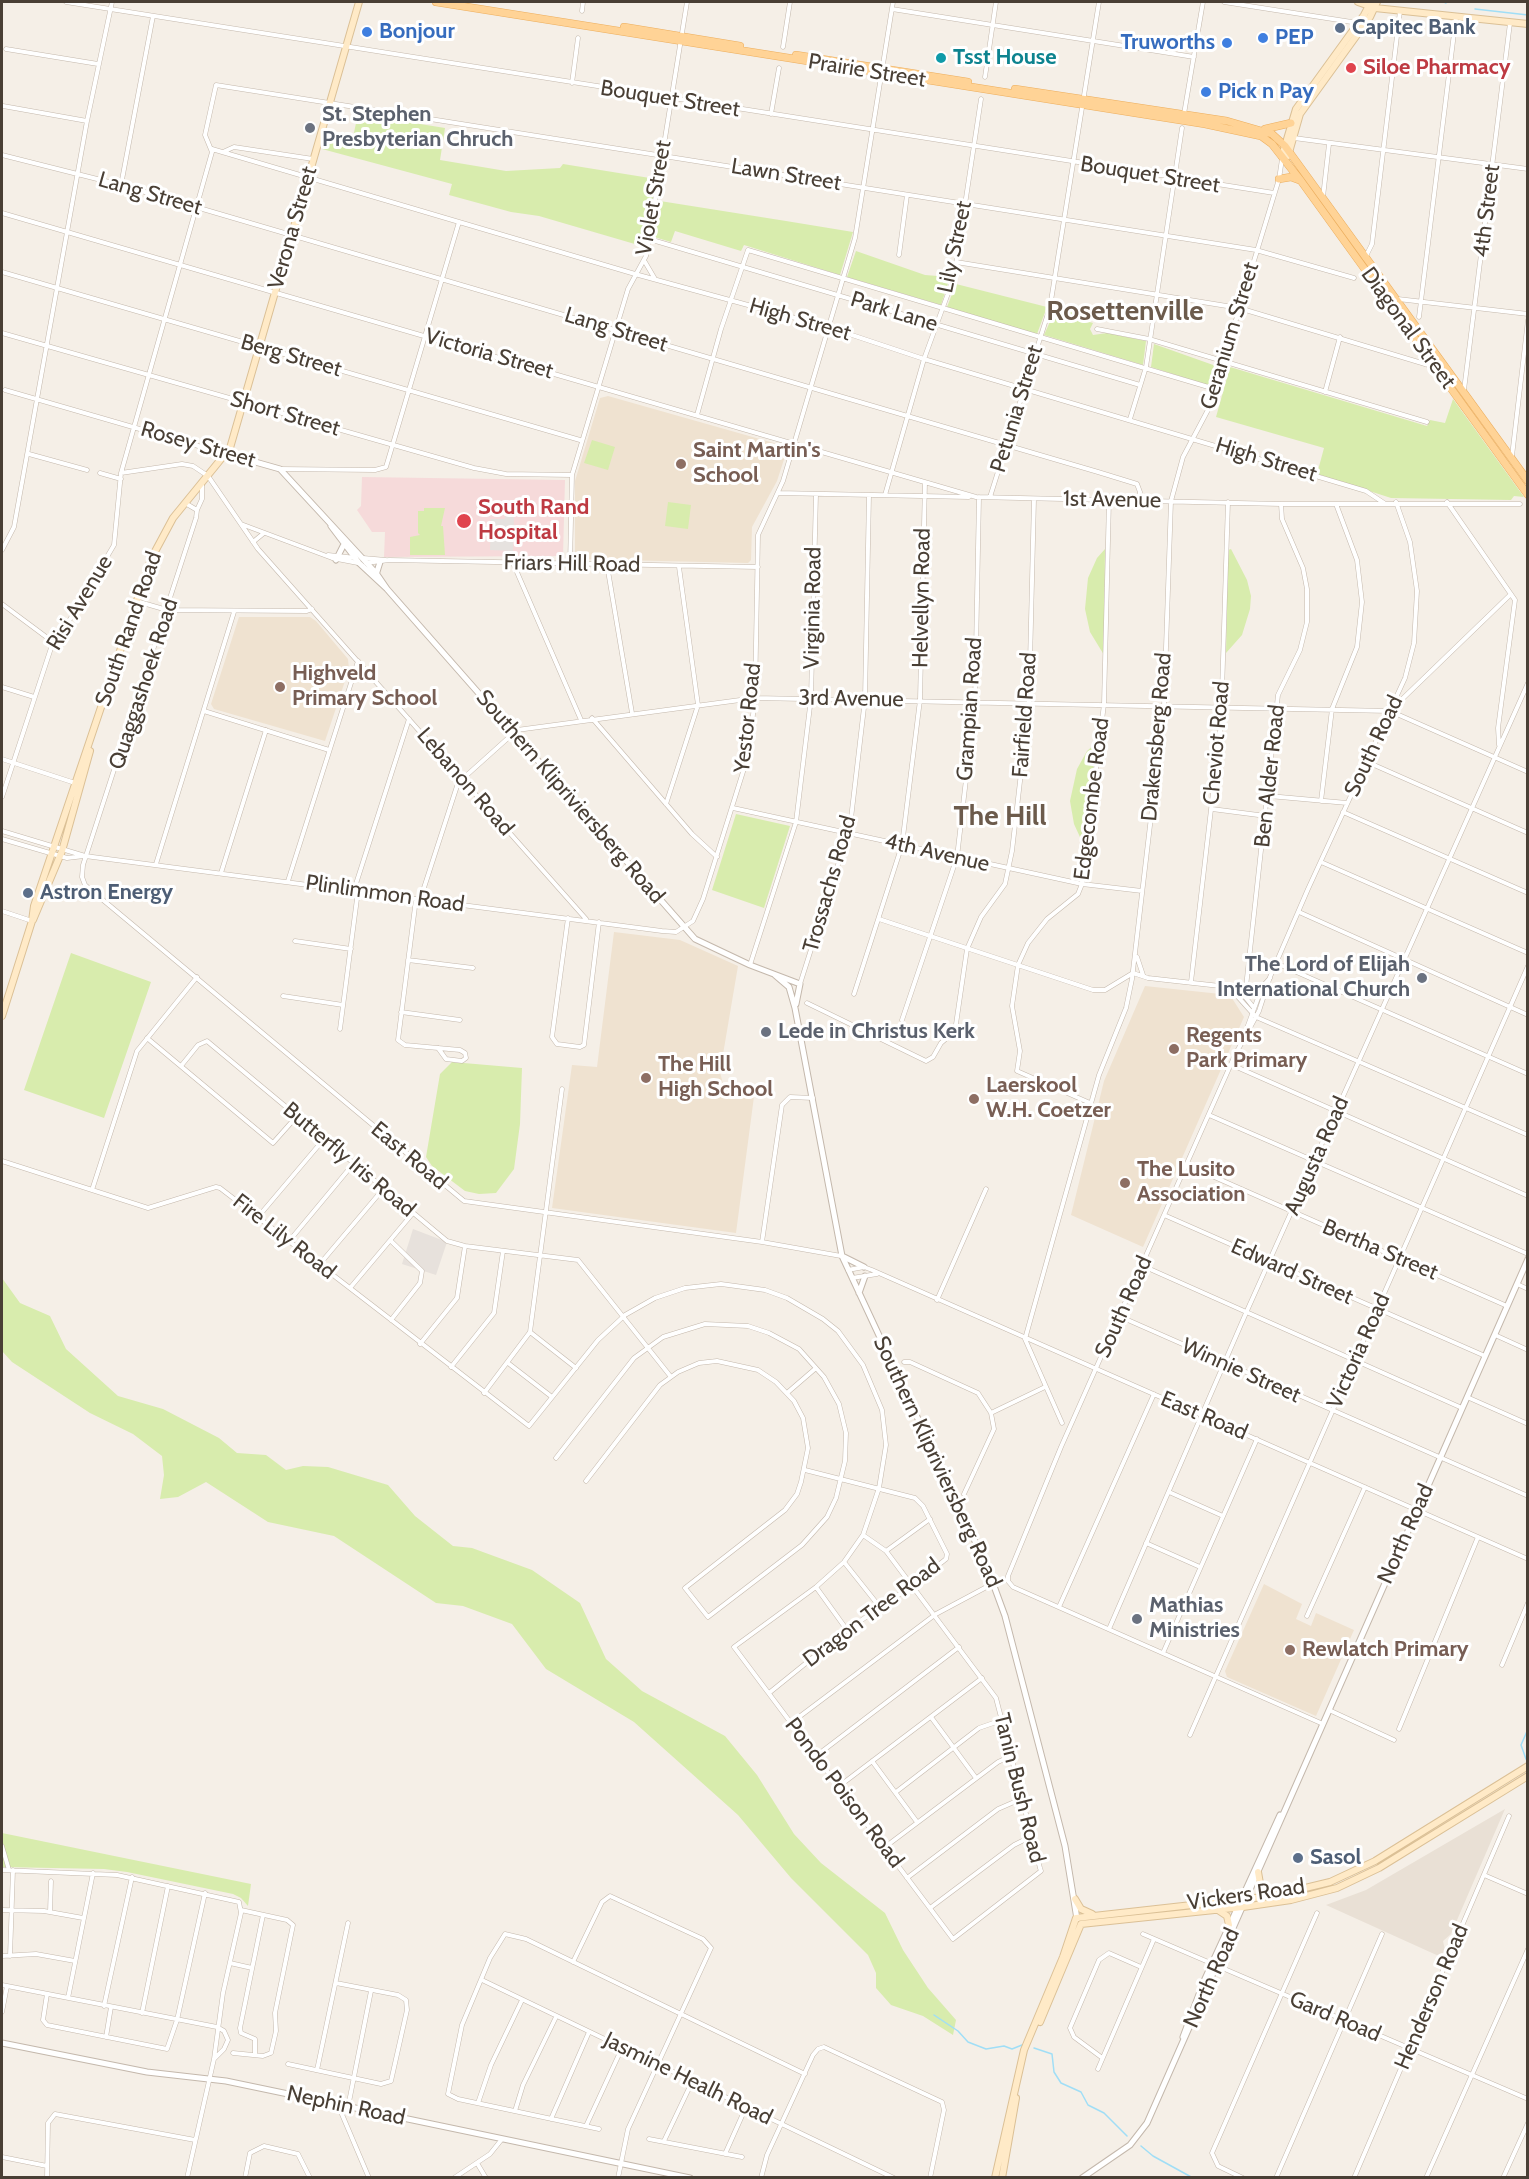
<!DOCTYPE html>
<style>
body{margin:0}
#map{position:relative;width:1529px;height:2179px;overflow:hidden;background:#f5efe7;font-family:Cabin,sans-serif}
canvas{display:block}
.frame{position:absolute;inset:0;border:3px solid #493f35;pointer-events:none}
</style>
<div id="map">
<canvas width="1529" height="2179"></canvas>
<div class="frame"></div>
</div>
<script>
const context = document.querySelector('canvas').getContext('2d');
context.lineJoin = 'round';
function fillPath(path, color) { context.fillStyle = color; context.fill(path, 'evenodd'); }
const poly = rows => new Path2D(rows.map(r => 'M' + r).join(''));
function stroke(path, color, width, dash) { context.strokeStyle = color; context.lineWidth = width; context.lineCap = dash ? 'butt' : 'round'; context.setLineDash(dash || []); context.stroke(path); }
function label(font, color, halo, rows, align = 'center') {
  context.font = font + ' Cabin,sans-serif'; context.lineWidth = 6; context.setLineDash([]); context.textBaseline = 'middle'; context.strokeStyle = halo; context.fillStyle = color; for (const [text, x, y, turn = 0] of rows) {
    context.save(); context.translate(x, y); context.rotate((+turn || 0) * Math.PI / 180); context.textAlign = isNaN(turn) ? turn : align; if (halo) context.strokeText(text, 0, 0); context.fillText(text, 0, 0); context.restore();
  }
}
fillPath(poly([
 [1505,1809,1451,1934,1443,1941,1445,1950,1441,1957,1326,1905,1366,1890]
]), '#e9e0d5');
fillPath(poly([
 [413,1229,447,1242,436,1275,402,1264]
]), '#e7e1dc');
fillPath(poly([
 [608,396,788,447,777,481,752,527,751,560,748,563,575,559,575,481,600,398],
 [239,617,310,617,316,621,348,659,349,669,325,741,214,709,211,704],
 [614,932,680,940,738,966,720,1072,723,1084,755,1089,736,1233,552,1208,572,1065,597,1067],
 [1145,986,1230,995,1244,1017,1143,1247,1071,1215,1104,1081],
 [1264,1584,1302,1604,1296,1619,1311,1626,1316,1613,1354,1630,1316,1716,1227,1677,1225,1671]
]), '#efe2d0');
fillPath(poly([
 [362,477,565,480,563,556,384,557,385,532,372,532,357,510,361,506]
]), '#f6dada');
fillPath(poly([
 [358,114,445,128,440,160,506,171,560,168,563,164,656,179,645,247,539,216,511,212,449,195,452,184,322,149,327,131,353,137],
 [660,201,786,221,853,232,840,275,744,245,741,251,675,231,671,242,654,237],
 [856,251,925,275,950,277,941,305,847,277],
 [956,284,1047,307,1037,334,947,307],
 [1056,308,1079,311,1078,319,1093,323,1090,329,1093,335,1107,333,1146,341,1143,365,1044,335],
 [1154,344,1216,366,1210,386,1151,367],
 [1230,367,1427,426,1430,420,1445,423,1453,399,1524,497,1514,496,1511,500,1391,498,1317,474,1324,448,1216,417],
 [592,440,615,447,608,470,584,463],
 [668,502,691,505,688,529,665,526],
 [424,508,445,508,441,526,443,526,445,555,410,555,410,537,420,535,418,533,418,511,424,511],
 [1105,549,1104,655,1090,632,1085,609,1088,578,1097,558],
 [1231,549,1247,580,1251,596,1250,609,1242,635,1226,653,1228,550],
 [1096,743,1085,848,1074,824,1070,801,1077,769,1087,751],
 [736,814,790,826,764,908,712,890],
 [71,953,151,982,104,1118,24,1090],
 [452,1062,522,1068,520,1124,514,1169,496,1193,479,1194,465,1191,432,1166,426,1157,440,1074],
 [2,1278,20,1303,50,1316,66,1349,118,1396,163,1409,219,1438,237,1453,266,1455,286,1470,303,1466,328,1467,388,1485,415,1516,453,1546,472,1548,532,1570,580,1603,606,1659,642,1691,725,1736,757,1775,794,1834,821,1863,885,1913,903,1950,928,1988,956,2020,953,2035,923,2016,891,2005,876,1988,876,1973,868,1955,791,1878,738,1815,634,1722,546,1669,512,1624,463,1606,436,1603,334,1536,268,1522,206,1482,178,1497,160,1499,164,1475,162,1456,133,1434,90,1413,12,1362,2,1351],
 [2,1833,251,1884,248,1906,241,1898,233,1894,127,1872,104,1869,2,1867]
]), '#d8ecad');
fillPath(poly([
 [505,516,514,516,513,551,490,550,491,519,505,519]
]), '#e6e2df');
stroke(poly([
 [1444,2,1446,3],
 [1475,9,1528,15],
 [1526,1759,1521,1745,1528,1729],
 [934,2015,958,2031,968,2042,986,2049,1004,2046,1012,2049,1022,2045],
 [1034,2048,1052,2054,1054,2072,1061,2083,1081,2092,1088,2105,1104,2113,1127,2136],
 [1141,2146,1153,2156,1193,2178]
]), '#a0def6', 1.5);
const minor = poly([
 [66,2,1274,193],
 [1224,2,1358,23],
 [892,9,1194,57],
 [582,11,583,2],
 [783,47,790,2],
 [6,49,98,64],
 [985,77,996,2],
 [572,83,578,38],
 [3,106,87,121],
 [771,114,779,68],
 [1184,114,1203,2],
 [1294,138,1528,169],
 [212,149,635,274,828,327,924,359,1366,491,1384,503],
 [223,152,234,147,313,159],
 [2,155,121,185,1098,472,1137,484,1140,492,1139,501],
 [121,185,153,16],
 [1323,197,1329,144],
 [2,213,976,497],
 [649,239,1140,385],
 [899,255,907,195],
 [1365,258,1372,244,1400,11],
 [645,262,655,279],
 [956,262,1239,308,1435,367],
 [2,272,580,440],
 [1398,299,1528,314],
 [1419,317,1456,17],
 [1097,329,1149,339,1427,422],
 [2,333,474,468,506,474,572,475],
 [5,390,226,454],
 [1464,390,1510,23],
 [1325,392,1340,337],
 [697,415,721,329,748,250,1215,389],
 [1130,419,1146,367,1182,128],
 [29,454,87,470],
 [1512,456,1528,320],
 [280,469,375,470,386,467,459,222],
 [100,473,121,479],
 [121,473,182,464,193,466,208,476,258,549,586,919],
 [778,493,969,497],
 [885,495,924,359,954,277,981,99],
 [976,497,1281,504,1520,504],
 [990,497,1050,307,1099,2],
 [1447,502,1515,600,1498,728,1499,745],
 [185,503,197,510,196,518,83,865,82,877,85,885,464,1201,762,1242,841,1256],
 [197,510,202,499,202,484],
 [241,524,332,558,358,563],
 [253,542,264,533],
 [2,550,14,527,87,121,112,2],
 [328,555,356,558],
 [363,558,386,560],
 [366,563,389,560,758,567],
 [513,563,581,720],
 [570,564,572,475,628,289,646,256,687,2],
 [607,565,632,713],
 [136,601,167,610,307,611,312,609],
 [2,604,53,642],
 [2,687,34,697],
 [1395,706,1511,594],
 [204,711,329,750],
 [592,718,692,834,717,857],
 [2,759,75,783],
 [1365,761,1528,833],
 [1269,796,1347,803],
 [2,797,53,642,69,621,114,545,121,473,212,152,205,135,216,85,1256,250,1354,278],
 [1321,801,1332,709,1357,647,1362,602,1357,560,1336,504],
 [666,804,698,705,679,567],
 [733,808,1082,884,1142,891],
 [1212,809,1266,816],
 [1343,812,1528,893],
 [2,831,85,856,662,931,676,932,693,921,703,899,748,756,755,698,758,535,783,481,855,238,893,2],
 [2,839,67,858,84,856],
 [1321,862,1528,953],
 [156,864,234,612],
 [221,873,266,730],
 [288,881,358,661],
 [354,890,409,719],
 [416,899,398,1040,405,1045,460,1050,465,1053,466,1058,462,1061,446,1059,438,1048],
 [420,900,458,783,517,730,755,698,1390,711,1528,772],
 [2,911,32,921],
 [1299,912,1528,1015],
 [568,918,552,1037,557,1044,580,1047,584,1045,599,922],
 [879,919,1093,990,1105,990,1133,973],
 [295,941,351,949],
 [1137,957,1143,975],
 [408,960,473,968],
 [1276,963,1528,1074],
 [750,965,796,822,811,698,816,494],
 [1133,973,1148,978,1229,987,1262,987],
 [1191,982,1221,723,1228,502],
 [800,984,850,827,865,699,869,495],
 [1229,987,1256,1017,1528,1135],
 [1246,987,1278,695,1300,650,1307,622,1307,589,1303,568,1282,519,1281,504],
 [1238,988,1254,1008],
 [854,994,902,845,920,700,925,482],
 [283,996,343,1005],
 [807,1003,926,1061,933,1057,941,1043,955,1031,967,949,981,917,1005,884,1012,851,1029,703,1034,499],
 [401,1012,460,1020],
 [902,1020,957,857,975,702,979,497],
 [1247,1028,1262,987,1270,978],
 [340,1029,358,891],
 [147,1038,273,1143,297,1116],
 [1232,1065,1528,1196],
 [181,1066,198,1045,207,1041,447,1241,465,1246,578,1260,671,1377],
 [1090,1103,1017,1071,1020,1051,1012,1006,1018,965,1028,943,1047,919,1078,894,1082,884,1104,704,1109,500],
 [1209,1115,1528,1254],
 [2,1161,148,1208,216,1187,220,1188,529,1426,598,1340,625,1315,655,1298,685,1288,721,1284,765,1290,787,1298,823,1319,838,1331,863,1365,882,1410,886,1445,879,1488,863,1535,844,1562,816,1587,734,1647,953,1939,1041,1871,1040,1868,996,1698,886,1551,863,1535],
 [1187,1165,1507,1306],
 [92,1190,137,1051,197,977],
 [1164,1215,1485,1356],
 [258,1217,324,1139],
 [290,1240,354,1163],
 [391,1241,422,1271,420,1283,391,1320],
 [762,1242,782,1105,790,1097,813,1098],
 [319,1265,384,1188],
 [1143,1266,1462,1408],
 [848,1270,864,1267,872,1270,1528,1559],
 [852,1278,877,1274],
 [1517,1284,1528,1289],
 [350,1288,413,1213],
 [937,1300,986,1189],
 [1121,1317,1528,1496],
 [530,1332,576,1368],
 [1495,1335,1528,1350],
 [420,1344,457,1298,465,1246],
 [904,1362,910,1362,978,1393,991,1413,994,1429,964,1494],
 [508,1363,552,1397],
 [451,1367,494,1313,503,1251],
 [484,1393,530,1332,562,1089],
 [787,1393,816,1368],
 [1467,1397,1528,1424],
 [991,1413,1045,1387],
 [1062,1423,1025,1339,1099,1075,1126,1008,1132,979,1164,706,1171,501,1183,457,1209,408,1279,179,1282,159],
 [556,1458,634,1358,663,1337,705,1324,748,1326,769,1333,799,1349,824,1377,839,1404,846,1433,845,1461,836,1498,827,1517,802,1545,708,1617,685,1588,785,1510,797,1494,801,1482,808,1448,803,1418,794,1401,776,1382,758,1370,717,1361,699,1363,678,1372,660,1385,586,1481],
 [1169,1492,1223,1516],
 [1146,1543,1200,1567],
 [886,1551,930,1519],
 [844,1562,879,1606],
 [816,1587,847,1630],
 [1059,1607,1154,1394],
 [1307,1616,1365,1487],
 [1109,1629,1246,1313,1528,683],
 [1163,1653,1257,1439],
 [1502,1665,1528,1603],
 [769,1693,847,1630,913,1585,946,1559,947,1554,923,1506,915,1498,805,1470],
 [1329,1710,1394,1740],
 [931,1717,976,1778],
 [791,1723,936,1614,994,1583],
 [1323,1724,1013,1587,1008,1581,1008,1576,1061,1447,1235,1055,1259,1011,1270,977,1308,889,1405,678,1414,643,1417,591,1410,542,1396,502],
 [1399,1729,1478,1537],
 [1190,1735,1528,966],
 [816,1756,959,1647],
 [872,1761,917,1822],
 [838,1787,982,1678],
 [896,1792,979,1728,1002,1720],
 [2,1846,9,1870],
 [885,1847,998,1762,1011,1756],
 [2,1870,117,1875,239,1902,241,1913,223,1993,214,2059,187,2178],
 [1484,1875,1528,1894],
 [907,1878,998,1809,1021,1799],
 [930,1908,1014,1845,1030,1837],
 [2,1910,44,1911,83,1918],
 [50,1912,51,1881],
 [1143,1934,1528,2099],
 [2,1956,36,1954,75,1961],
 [10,1956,13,1870],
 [573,1962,602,1902,610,1896,703,1939,711,1948,628,2129,618,2178],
 [230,1963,252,1968],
 [482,1980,894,2178],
 [2,1985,217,2027,224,2031,228,2040,224,2049,215,2058],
 [47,1994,43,2020,47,2025,167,2049,177,2020,205,1893],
 [68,1998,93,1873],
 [104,2006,132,1877],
 [2,2012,7,1986],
 [142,2013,168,1886],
 [106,2037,111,2007],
 [233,2053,263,2056,271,2053,276,2031,275,2013,293,1925,287,1920,241,1910],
 [255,2055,255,2039,241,2033,240,2028,263,1915],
 [1101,2057,1074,2037,1070,2028,1099,1960,1109,1953,1141,1967],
 [288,2064,381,2084,391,2081,407,2010,406,2000,398,1995,336,1983],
 [1098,2069,1154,1939],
 [317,2070,348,1923],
 [478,2103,491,2065,522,2000],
 [338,2105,369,2178],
 [348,2107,371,1991],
 [515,2111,523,2085,556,2017],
 [551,2119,589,2032],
 [586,2126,622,2048],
 [599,2129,458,2099,448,2094,462,2025,490,1958,505,1934,526,1939,805,2074],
 [649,2139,742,2157],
 [664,2141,692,2082],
 [725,2154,746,2107],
 [2,2157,47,2166],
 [477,2163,486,2178],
 [47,2178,48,2123,55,2114,195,2140],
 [245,2178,250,2153,264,2146,298,2154,310,2178],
 [454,2178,490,2154,502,2139],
 [761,2178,767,2155,813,2055,818,2049,824,2047,942,2102,944,2110,930,2178],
 [1243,2178,1218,2166,1212,2153,1317,1913],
 [1276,2178,1382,1934],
 [1354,2178,1509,1816],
 [1426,2178,1528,1949],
 [1503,2178,1528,2123]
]);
const tertiary = poly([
 [227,454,280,469,376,573,387,589],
 [331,526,359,563,387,589,695,939,750,965,800,984,796,1004],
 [336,560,343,546],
 [376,575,380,562],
 [775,975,789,987,795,1008,842,1256,987,1567,1005,1616,1065,1846,1077,1919],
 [842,1256,864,1267],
 [859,1293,865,1276],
 [1183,2037,1204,1981,1280,1815],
 [2,2043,147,2072,226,2081,690,2178],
 [1082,2178,1130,2145,1147,2123,1528,1259]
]);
const secondary = poly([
 [1358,2,1375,8,1528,24],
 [1282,156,1296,109,1364,15,1371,2],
 [1288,156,1300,114,1370,17,1377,2],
 [33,920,62,851,90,751],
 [2,1016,32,921,34,906,151,559,173,518,230,448,359,2],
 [1258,1872,1261,1889,1271,1896],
 [1075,1899,1081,1909,1092,1914],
 [1218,1910,1227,1916,1229,1925],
 [1040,2022,1081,1924,1243,1907,1291,1900,1337,1888,1379,1868,1528,1776],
 [995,2178,1024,2050,1063,1957,1076,1918,1272,1896,1330,1882,1375,1861,1528,1766],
 [1002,2178,1016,2098]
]);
const primary = poly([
 [436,2,1205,124,1261,136,1272,144,1301,181,1528,495],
 [624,27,740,46],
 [796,55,968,82],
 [1015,89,1227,121,1272,134,1285,146,1528,481],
 [1265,129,1291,123],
 [1279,179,1291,177,1299,180]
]);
stroke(minor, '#c4b8ac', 5);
stroke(tertiary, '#c4b8ac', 7);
stroke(secondary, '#dbc096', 8);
stroke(primary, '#ecae5e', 8);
stroke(minor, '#fff', 4);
stroke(tertiary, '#fff', 5);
stroke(secondary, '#ffeac7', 6);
stroke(primary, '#ffd396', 7);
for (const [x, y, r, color] of [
 [1340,28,6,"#5c6f8a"],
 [367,32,6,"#3f7fe0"],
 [1263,38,6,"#3f7fe0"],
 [1227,43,6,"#3f7fe0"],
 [941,58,6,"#0f9aa8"],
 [1351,68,6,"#e0444e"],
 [1206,92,6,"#3f7fe0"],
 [310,128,6,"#6b7280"],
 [681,464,6,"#8d6e63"],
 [464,521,8,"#e0444e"],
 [280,687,6,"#8d6e63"],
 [28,893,6,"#5c6f8a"],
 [1422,978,6,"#6b7280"],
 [766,1032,6,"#6b7280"],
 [1174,1049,6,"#8d6e63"],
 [646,1078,6,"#8d6e63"],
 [974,1099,6,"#8d6e63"],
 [1125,1183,6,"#8d6e63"],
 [1137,1619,6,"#6b7280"],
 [1290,1650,6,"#8d6e63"],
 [1298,1858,6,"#5c6f8a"]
]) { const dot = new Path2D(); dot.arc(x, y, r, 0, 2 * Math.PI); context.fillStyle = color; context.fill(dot); stroke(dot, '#fff', 2); }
label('bold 22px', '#4e5e75', '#fff', [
 ["Capitec Bank",1352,28],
 ["Astron Energy",40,893],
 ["Sasol",1310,1858]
], 'left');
label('bold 22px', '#366cbe', '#fff', [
 ["Bonjour",379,32],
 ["PEP",1275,38],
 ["Truworths",1215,43,"right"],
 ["Pick n Pay",1218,92]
], 'left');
label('bold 22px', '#0d838f', '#fff', [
 ["Tsst House",953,58]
], 'left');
label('bold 22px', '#be3a42', '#fff', [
 ["Siloe Pharmacy",1363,68],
 ["South Rand",478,508],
 ["Hospital",478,533]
], 'left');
label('22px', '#493f35', '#fff', [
 ["Prairie Street",867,71,9],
 ["Bouquet Street",670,99,9],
 ["Lawn Street",786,175,9],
 ["Bouquet Street",1150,175,9],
 ["Lang Street",150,194,16],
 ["Violet Street",654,198,-80],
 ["4th Street",1487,211,-83],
 ["Verona Street",293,228,-74],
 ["Lily Street",955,247,-78],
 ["Park Lane",894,312,17],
 ["High Street",800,320,16],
 ["Diagonal Street",1408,328,54],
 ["Lang Street",616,330,17],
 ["Geranium Street",1230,336,-73],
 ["Victoria Street",489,354,16],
 ["Berg Street",291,356,16],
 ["Petunia Street",1017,409,-73],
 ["Short Street",285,414,16],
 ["Rosey Street",198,445,16],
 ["High Street",1266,460,17],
 ["1st Avenue",1112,500,1],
 ["Friars Hill Road",572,564,1],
 ["Helvellyn Road",922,598,-89],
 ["Risi Avenue",80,603,-59],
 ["Virginia Road",813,608,-89],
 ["South Rand Road",129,629,-71],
 ["Quaggashoek Road",144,684,-72],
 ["3rd Avenue",851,699,1],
 ["Grampian Road",970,709,-86],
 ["Fairfield Road",1025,715,-86],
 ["Yestor Road",748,718,-84],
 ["Drakensberg Road",1157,737,-85],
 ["Cheviot Road",1217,743,-85],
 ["South Road",1374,746,-65],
 ["Ben Alder Road",1270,776,-84],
 ["Lebanon Road",465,782,49],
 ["Southern Klipriviersberg Road",570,797,49],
 ["Edgecombe Road",1092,799,-83],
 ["4th Avenue",937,853,13],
 ["Trossachs Road",830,884,-74],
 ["Plinlimmon Road",385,894,8],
 ["East Road",409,1156,40],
 ["Augusta Road",1317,1156,-66],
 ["Butterfly Iris Road",349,1160,40],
 ["Fire Lily Road",284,1237,38],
 ["Bertha Street",1380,1250,23],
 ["Edward Street",1292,1272,24],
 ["South Road",1124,1307,-66],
 ["Victoria Road",1359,1351,-66],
 ["Winnie Street",1241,1371,24],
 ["East Road",1204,1416,23],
 ["Southern Klipriviersberg Road",937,1462,65],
 ["North Road",1406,1534,-66],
 ["Dragon Tree Road",872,1613,-37],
 ["Tanin Bush Road",1019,1788,76],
 ["Pondo Poison Road",844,1793,53],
 ["Vickers Road",1246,1895,-8],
 ["North Road",1212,1978,-66],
 ["Henderson Road",1432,1997,-67],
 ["Gard Road",1335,2017,23],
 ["Jasmine Healh Road",688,2079,26],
 ["Nephin Road",346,2106,12]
]);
label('bold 22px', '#5b616d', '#fff', [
 ["St. Stephen",322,115],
 ["Presbyterian Chruch",322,140],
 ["The Lord of Elijah",1410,965,"right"],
 ["International Church",1410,990,"right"],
 ["Lede in Christus Kerk",778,1032],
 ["Mathias",1149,1606],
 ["Ministries",1149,1631]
], 'left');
label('bold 22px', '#785e54', '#fff', [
 ["Saint Martin's",693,451],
 ["School",693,476],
 ["Highveld",292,674],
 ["Primary School",292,699],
 ["Regents",1186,1036],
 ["Park Primary",1186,1061],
 ["The Hill",658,1065],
 ["High School",658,1090],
 ["Laerskool",986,1086],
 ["W.H. Coetzer",986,1111],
 ["The Lusito",1137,1170],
 ["Association",1137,1195],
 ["Rewlatch Primary",1302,1650]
], 'left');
label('bold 28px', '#6c5b4c', '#fff', [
 ["Rosettenville",1125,312],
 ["The Hill",1000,817]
]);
</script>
